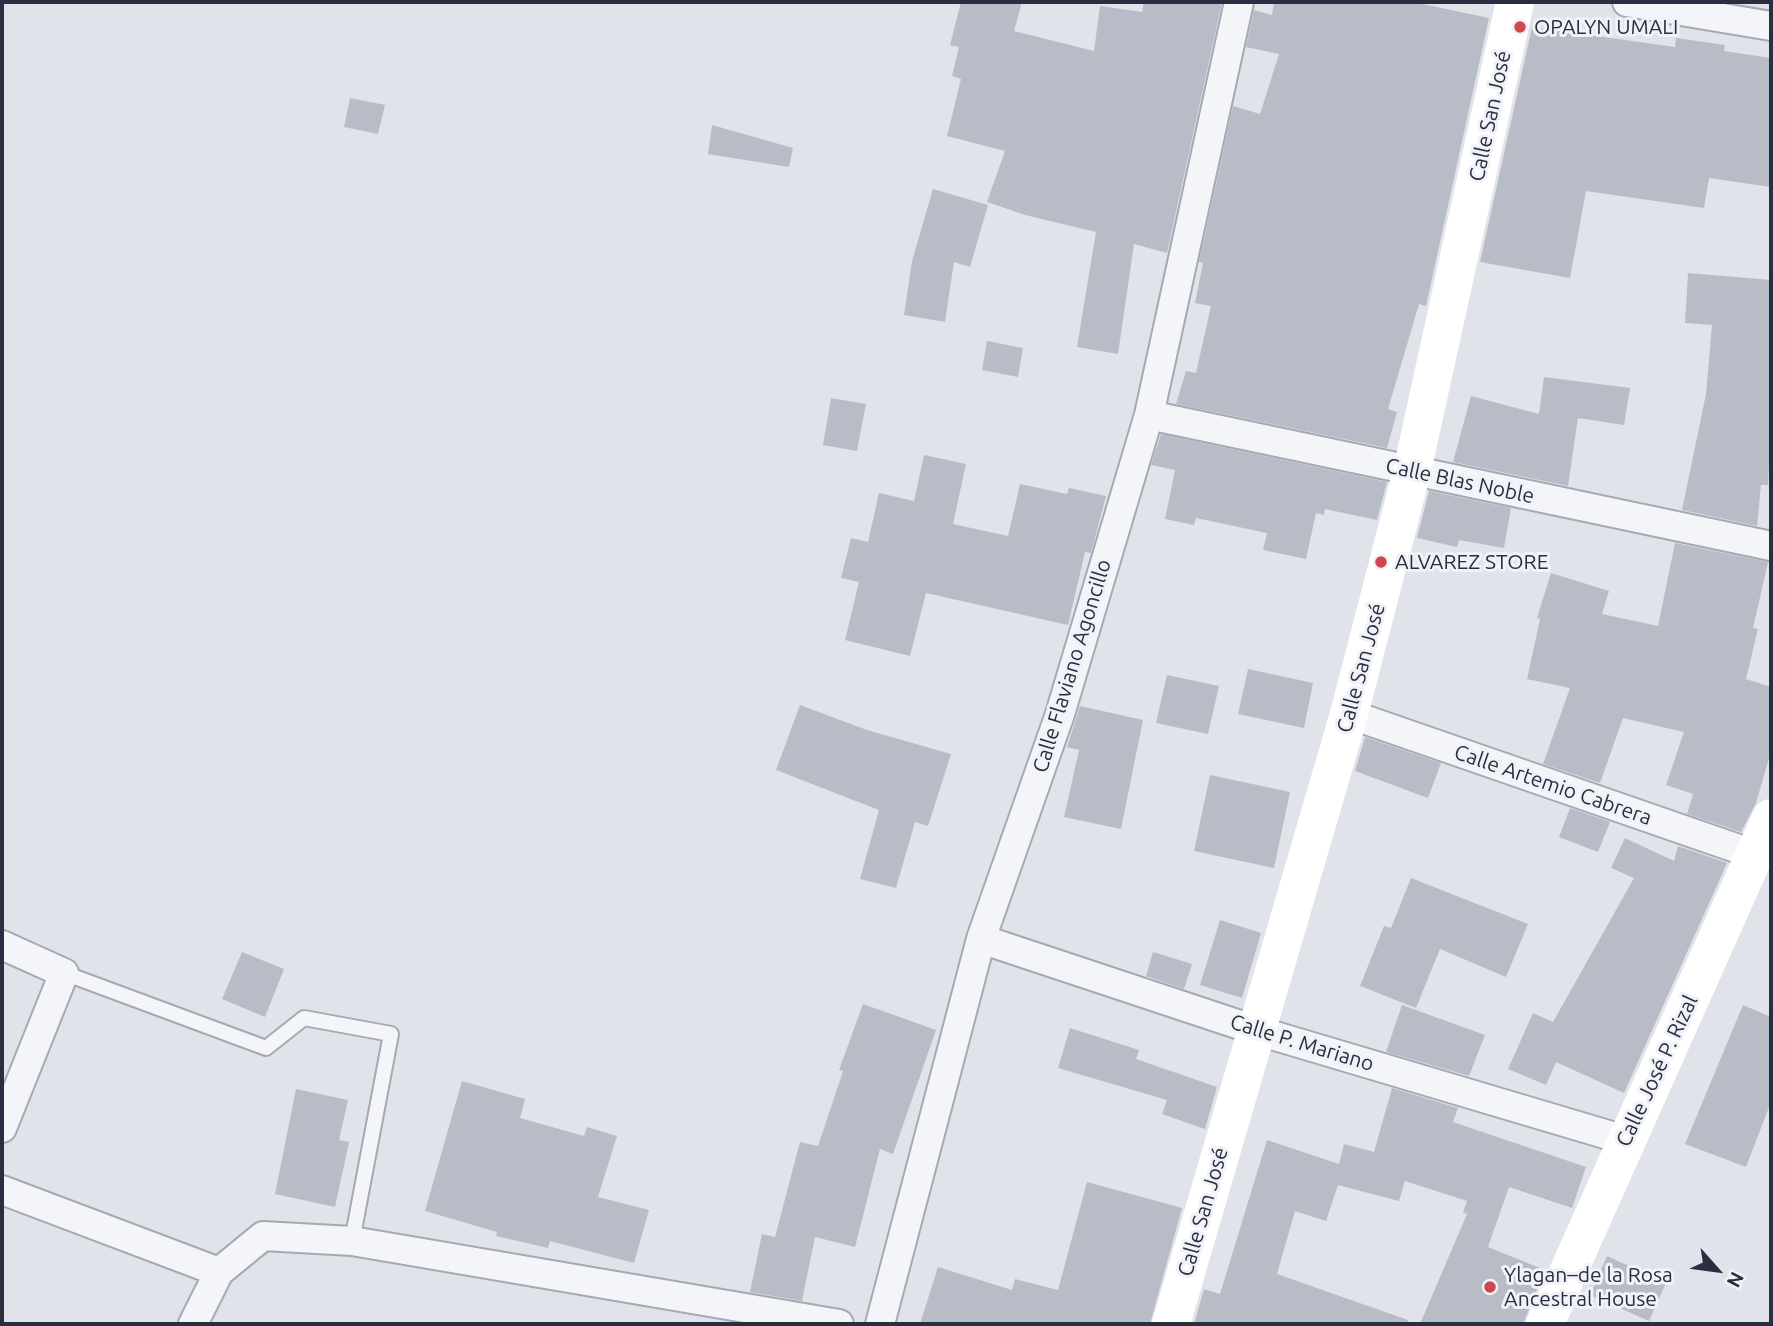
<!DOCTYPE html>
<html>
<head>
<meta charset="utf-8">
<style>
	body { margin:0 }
	#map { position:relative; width:1773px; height:1326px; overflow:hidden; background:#e1e3ea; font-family:Ubuntu,sans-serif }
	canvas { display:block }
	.frame { position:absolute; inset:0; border:4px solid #292f41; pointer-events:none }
	.north { position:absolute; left:1682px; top:1235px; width:70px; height:70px; -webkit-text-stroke:5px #f0f2f7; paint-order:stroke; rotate:118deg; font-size:19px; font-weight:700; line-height:28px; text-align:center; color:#292f41 }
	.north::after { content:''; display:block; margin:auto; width:24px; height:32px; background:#292f41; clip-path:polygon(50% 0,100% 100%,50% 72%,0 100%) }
</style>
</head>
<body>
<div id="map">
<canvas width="1773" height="1326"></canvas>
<div class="frame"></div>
<div class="north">N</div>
</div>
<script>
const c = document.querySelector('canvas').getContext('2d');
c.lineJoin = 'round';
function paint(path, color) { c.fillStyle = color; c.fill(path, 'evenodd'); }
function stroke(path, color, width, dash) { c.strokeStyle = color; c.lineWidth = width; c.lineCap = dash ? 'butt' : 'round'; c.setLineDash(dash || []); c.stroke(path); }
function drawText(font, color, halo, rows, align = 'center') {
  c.font = font + ' Ubuntu,sans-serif'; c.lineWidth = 6; c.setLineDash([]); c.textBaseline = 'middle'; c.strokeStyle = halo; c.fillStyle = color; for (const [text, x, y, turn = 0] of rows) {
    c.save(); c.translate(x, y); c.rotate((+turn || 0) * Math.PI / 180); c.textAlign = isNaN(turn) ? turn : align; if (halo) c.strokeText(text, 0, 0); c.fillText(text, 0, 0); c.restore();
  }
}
paint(new Path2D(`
	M961 2H1022L1014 31 1094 51 1100 6 1142 12 1144 2H1222L1167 253 1134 244 1118 354 1077 347 1096 232 1025 215 987 202 1005 151 947 136 961 79 952 76 959 47 950 45Z
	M1274 2H1413L1489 18 1426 306 1419 304 1388 409 1397 412 1387 448 1176 404 1186 371 1196 373 1211 306 1195 303 1203 263 1199 262 1233 106 1260 114 1279 54 1246 47 1254 10 1272 15Z
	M1532 27 1675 47 1676 38 1725 45 1724 51 1771 58V187L1709 178 1704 208 1586 191 1570 278 1480 262Z
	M350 98 385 105 378 134 344 127Z
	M712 125 793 148 789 167 708 154Z
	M933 189 988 205 970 267 954 262 945 322 904 315 912 261Z
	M1688 273 1771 280V430L1768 485H1761L1757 526 1682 510 1706 394 1712 325 1685 323Z
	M987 341 1023 348 1018 377 982 370Z
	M1544 377 1630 388 1624 425 1578 418 1568 486 1453 462 1471 396 1539 414Z
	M831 398 866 404 857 451 823 445Z
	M1161 434 1387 482 1377 520 1325 509 1324 515 1316 513 1306 559 1263 550 1267 533 1196 518 1194 525 1165 519 1175 470 1151 465Z
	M924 455 966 464 953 524 1008 536 1020 484 1067 494 1069 488 1106 496 1091 553 1085 552 1068 625 926 593 910 656 845 640 859 582 841 578 851 538 868 542 879 493 914 501Z
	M1429 491 1511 508 1504 548 1459 540 1457 547 1417 538Z
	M1675 543 1768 562 1753 628 1758 629 1746 679 1771 687V751L1756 803 1741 832 1687 814 1693 794 1666 785 1684 732 1623 718 1600 783 1543 764 1570 688 1527 679 1540 619 1537 618 1551 573 1609 591 1602 614 1658 626Z
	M1248 669 1313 683 1304 728 1238 714Z
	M1167 675 1219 686 1208 734 1156 723Z
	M800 705 867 730 951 754 928 826 915 822 896 888 860 879 879 810 776 770Z
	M1080 706 1143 720 1121 829 1064 817 1079 750 1067 747Z
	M1365 737 1441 763 1428 798 1355 771Z
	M1210 775 1290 792 1274 868 1194 851Z
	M1570 808 1610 822 1598 852 1559 837Z
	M1625 838 1674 861 1678 846 1727 863 1624 1093 1556 1062 1546 1085 1508 1069 1533 1013 1553 1022 1634 878 1611 868Z
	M1411 878 1528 924 1506 977 1440 949 1416 1008 1360 986 1384 926 1391 928Z
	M1220 920 1261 933 1242 998 1200 985Z
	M242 952 284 969 265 1017 222 999Z
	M1153 952 1192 964 1184 989 1146 976Z
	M863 1004 936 1030 893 1154 880 1149 855 1247 815 1237 802 1301 750 1292 762 1234 775 1237 800 1142 818 1146 843 1071 839 1070Z
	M1402 1005 1485 1035 1469 1076 1386 1052Z
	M1743 1005 1771 1017V1102L1746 1167 1685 1144Z
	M1070 1028 1139 1050 1136 1059 1217 1087 1205 1129 1162 1114 1167 1100 1058 1068Z
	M462 1081 525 1099 520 1118 584 1136 587 1127 617 1136 598 1197 649 1210 634 1263 550 1241 548 1248 496 1236 497 1232 425 1211Z
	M1392 1088 1458 1108 1453 1122 1586 1167 1572 1208 1509 1187 1488 1247 1545 1270 1523 1324H1420L1467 1214 1463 1212 1467 1201 1405 1181 1399 1201 1338 1185 1326 1221 1295 1211 1277 1274 1408 1320 1407 1324H1194L1204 1289 1220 1294 1267 1140 1339 1164 1344 1144 1374 1152Z
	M296 1089 348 1100 339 1140 349 1142 335 1207 275 1194Z
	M1087 1182 1182 1208 1150 1324H920L938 1267 1012 1290 1015 1279 1058 1290Z
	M1607 1256 1666 1283 1649 1321 1590 1295Z`), '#b8bcc6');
const lane = new Path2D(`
	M64 973 266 1048 304 1018 391 1034 352 1241`);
const street = new Path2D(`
	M1627 2 1771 26
	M1149 415 1771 546
	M1349 714 1756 855
	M981 939 1255 1030 1625 1140
	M2 945 64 973 2 1128
	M2 1190 219 1272
	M193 1324 219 1272 263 1236 352 1241 839 1324
	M880 1324 981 939 1060 714 1149 415 1239 2`);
stroke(lane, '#a6a9b4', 18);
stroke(street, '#a6a9b4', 32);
stroke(lane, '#f4f5f8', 14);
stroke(street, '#f4f5f8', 28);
stroke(new Path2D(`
	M1171 1324 1349 714 1412 471 1515 2
	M1545 1324 1771 818`), '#fff', 38);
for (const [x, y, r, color] of [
	[1520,27,7,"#cd474c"],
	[1381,562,7,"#cd474c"],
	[1490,1287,7,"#cd474c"]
]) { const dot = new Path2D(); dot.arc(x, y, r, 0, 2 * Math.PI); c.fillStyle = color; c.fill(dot); stroke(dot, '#f0f2f7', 2.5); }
drawText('21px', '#292f41', '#f0f2f7', [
	["OPALYN UMALI",1534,27],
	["ALVAREZ STORE",1395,562],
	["Ylagan–de la Rosa",1504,1275],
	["Ancestral House",1504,1299]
], 'left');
drawText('21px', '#292f41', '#f0f2f7', [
	["Calle San José",1490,116,-78],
	["Calle Blas Noble",1460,481,12],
	["Calle Flaviano Agoncillo",1072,666,-73],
	["Calle San José",1361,668,-75],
	["Calle Artemio Cabrera",1553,785,19],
	["Calle P. Mariano",1302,1043,17],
	["Calle José P. Rizal",1657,1071,-65],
	["Calle San José",1203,1212,-74]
]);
</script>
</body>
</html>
